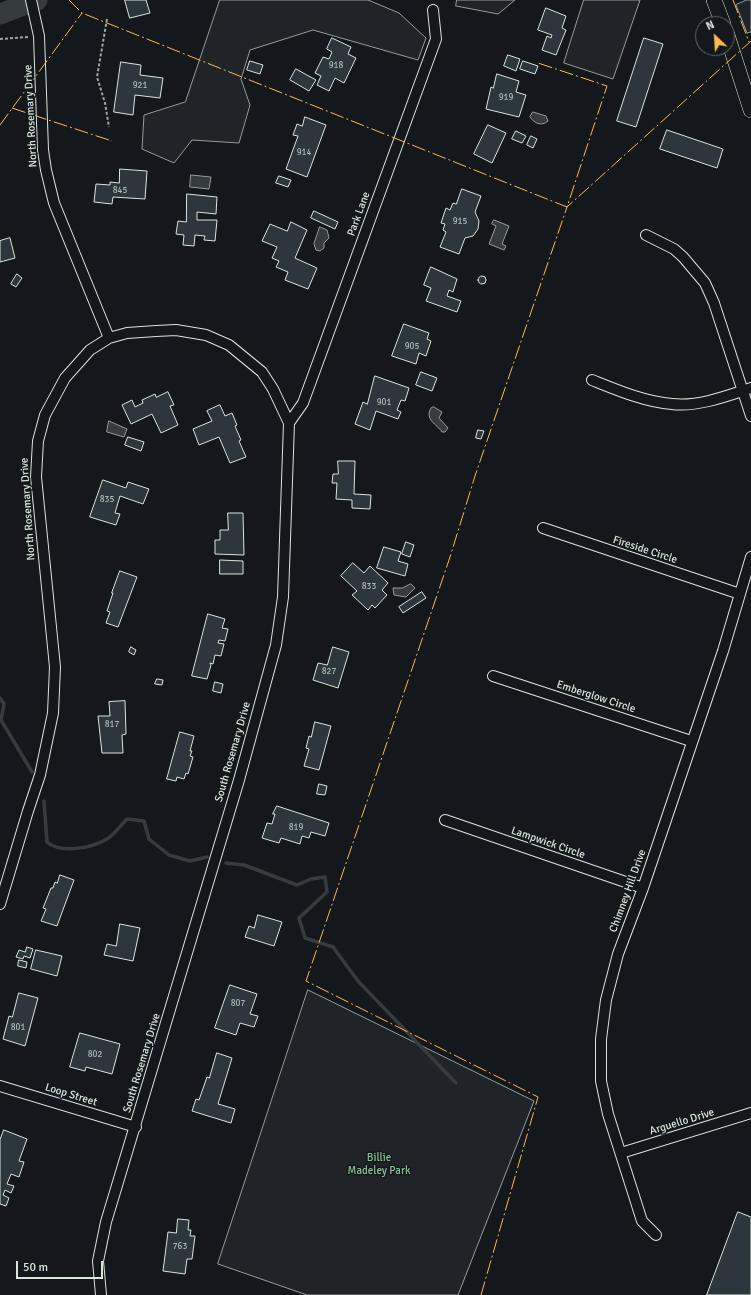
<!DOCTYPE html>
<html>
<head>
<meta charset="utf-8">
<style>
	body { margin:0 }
	#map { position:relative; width:751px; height:1295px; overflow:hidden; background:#14181c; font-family:Signika,sans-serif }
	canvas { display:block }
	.north { position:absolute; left:695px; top:16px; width:40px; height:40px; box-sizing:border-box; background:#14181c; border:1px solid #626a69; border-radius:50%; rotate:335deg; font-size:11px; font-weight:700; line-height:16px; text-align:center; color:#d8e6dc }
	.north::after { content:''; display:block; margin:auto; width:14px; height:18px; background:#ffb74d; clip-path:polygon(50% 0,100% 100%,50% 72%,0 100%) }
	.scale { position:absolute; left:16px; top:1261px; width:87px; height:18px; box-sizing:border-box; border:2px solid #d8e6dc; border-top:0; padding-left:5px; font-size:12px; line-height:14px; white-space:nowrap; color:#d8e6dc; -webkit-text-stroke:3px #14181c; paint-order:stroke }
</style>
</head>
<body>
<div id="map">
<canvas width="751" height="1295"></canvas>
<div class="north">N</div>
<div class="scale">50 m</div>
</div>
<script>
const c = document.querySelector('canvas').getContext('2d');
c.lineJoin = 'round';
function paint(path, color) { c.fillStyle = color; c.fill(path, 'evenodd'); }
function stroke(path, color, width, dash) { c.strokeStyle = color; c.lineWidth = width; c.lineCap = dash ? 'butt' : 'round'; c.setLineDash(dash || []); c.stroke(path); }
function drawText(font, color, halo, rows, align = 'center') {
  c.font = font + ' Signika,sans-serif'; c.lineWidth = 3; c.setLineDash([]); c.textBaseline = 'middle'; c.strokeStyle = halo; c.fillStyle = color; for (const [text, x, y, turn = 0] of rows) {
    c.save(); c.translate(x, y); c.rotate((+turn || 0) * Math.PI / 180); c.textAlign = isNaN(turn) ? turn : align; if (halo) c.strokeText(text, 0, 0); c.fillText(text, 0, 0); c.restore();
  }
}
const green = new Path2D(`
	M220 0H368L399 13 426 38 418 60 313 30 250 50 241 79 250 105 239 143 192 140 174 163 142 149 144 115 185 102Z
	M457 0H515L498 14 456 6Z
	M584 0H640L613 79 564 63Z
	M747 0H751V32L747 33 736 5Z
	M308 990 534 1101 458 1295H307L218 1264Z`);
paint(green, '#202428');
stroke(green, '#939e99', 1);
const water = new Path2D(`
	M533 112 546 116 548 121C541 127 534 123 530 117Z
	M191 175 211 177 209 189 190 187Z
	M494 220 509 226 502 244 506 246 504 250 489 244 496 226 492 224Z
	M320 227 327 230 329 238 324 243V248L320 251 316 250 314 244Z
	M434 407 442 412 439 418 448 428 445 432H442C437 424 424 420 431 408Z
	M109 421 127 429 124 437 107 432Z
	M411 584 415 588 406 597 394 595 393 588H402Z`);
paint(water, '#363b3e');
stroke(water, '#939e99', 1);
stroke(new Path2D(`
	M0 698 4 704 1 720 32 772
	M44 801 47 842C61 854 92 848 107 839 114 835 121 825 127 819L144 821 149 839 169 855 190 861 207 857
	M226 863 244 865 297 885 311 879 325 877 327 892 299 918 305 938 333 947 358 981 456 1083`), '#363b3e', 3.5);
stroke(new Path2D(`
	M0 14 37 0`), '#363b3e', 21);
const building = new Path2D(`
	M125 0H146L150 13 130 18Z
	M546 8 566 16 562 28 566 30 556 55 542 50 547 36 551 38 552 35 538 30Z
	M332 38 351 47 348 54 356 58 344 83 335 78 329 91 317 85 321 76 315 73 323 57 329 59 332 52 327 49Z
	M644 38 663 44 636 127 617 121Z
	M508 55 520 59 516 71 504 66Z
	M250 61 263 65 260 74 247 70Z
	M523 61 538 66 535 74 520 69Z
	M121 62 141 65 140 75 163 78 160 98 135 95 133 115 114 112Z
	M296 69 316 80 309 91 290 80Z
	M497 74 519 81 516 92 526 95 519 117 486 109 491 87 493 88Z
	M305 117 326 125 307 177 286 169 298 136 293 135 297 124 302 126Z
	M488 125 506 133 492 163 474 154Z
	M667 130 723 149 717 168 660 149Z
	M516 131 526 136 522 143 512 139Z
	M531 136 537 139 533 148 527 145Z
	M120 169 147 171 145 199 113 197 112 204 94 202 96 184 110 185V182L119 183Z
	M279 176 291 180 288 187 276 183Z
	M462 189 481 196 475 212 479 221 478 229 473 236 465 238 459 254 440 247 446 232 443 230 445 224 441 223 446 208 450 210 453 203 456 204Z
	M187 194 217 197 216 214 197 212V220H217L215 241 204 240 205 236 195 235 194 246 183 245 184 235 176 234 178 221 186 222Z
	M314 211 338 222 335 229 311 218Z
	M291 222 307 230 295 258 317 268 308 289 285 280 288 272 276 267 279 261 272 258 277 247 262 241 270 224 287 231Z
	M10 238 15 258 0 262V241Z
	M431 267 457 279 453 292 449 290 447 296 461 301 457 312 426 301 431 288 424 285Z
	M17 274 22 278 16 287 11 284Z
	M478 280a4 4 0 1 1 8 0a4 4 0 1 1-8 0Z
	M404 324 429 333 427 339 431 341 426 356 419 353 416 364 392 356Z
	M421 372 437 378 432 391 416 385Z
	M375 376 409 388 405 401 401 400 397 410 401 412 398 419 376 411 370 430 355 424 363 402 367 404Z
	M168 392 174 405 170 406 178 425 161 433 152 414 131 424 122 405 132 400 135 407 143 403 142 400 155 394 156 397Z
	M220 405 225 416 232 413 237 425 235 426 241 440 239 441 246 457 230 463 219 437 199 445 193 429 212 421 207 411Z
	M478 430 484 431 481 439 476 438Z
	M128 437 144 442 141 451 125 445Z
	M338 461H355L354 494 371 495 370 509 352 508V500L336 499 337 483H332L333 474H338Z
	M103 480 126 488 128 482 149 489 143 504 120 496 115 513 120 514 116 525 90 517Z
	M228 513H243L244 555 215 554V540H220V530H228Z
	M406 542 414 545 410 557 402 554Z
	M384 547 401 552 398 561 408 564 405 576 377 568Z
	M220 560 243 561V574H220Z
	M353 563 364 573 370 566 388 583 382 590 387 595 375 608 372 605 368 610 352 595 357 591 341 576Z
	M120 571 137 577 118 627 106 623 110 612 107 611 113 593H112Z
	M422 592 426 598 403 613 399 607Z
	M208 614 225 619 222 628 228 629 225 641 219 640 218 643 224 644 221 656 215 655 213 664 210 663 211 665 207 679 192 676Z
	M131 647 136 650 134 655 129 652Z
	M333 647 349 652 338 688 313 680 318 663 327 665Z
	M157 679 163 680 162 685 155 684Z
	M215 682 223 684 221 693 213 691Z
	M125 701 126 734 122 735 123 753H102L98 716H110L109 702Z
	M315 722 331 726 319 770 304 766 309 749 306 748 309 736 311 737Z
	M180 732 194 736 190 751H192L190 756 193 757 188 774 186 773 184 779 177 777 176 781 167 779Z
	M319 784 327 786 325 795 317 794Z
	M277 806 329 823 325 836 311 832 309 838 302 836 300 844 281 838 279 843 262 838 267 823 272 824 275 814H273Z
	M60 875 74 880 57 926 41 921 46 909 43 908 51 888H53L55 882 57 883Z
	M258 915 282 922 274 946 245 937 249 926 254 928Z
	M120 924 140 928 133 961 104 955 107 944 116 946Z
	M27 947 33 949 30 958 24 956 23 959 16 957 19 950 25 952Z
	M36 950 62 956 57 976 31 969Z
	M19 960 27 962 26 968 18 966Z
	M230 985 257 994 250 1014 258 1016 254 1027 240 1023 236 1035 215 1028Z
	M19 993 38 998 25 1046 3 1039 9 1016 12 1017Z
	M80 1033 120 1044 112 1074 86 1067 85 1071 70 1067Z
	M217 1053 232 1058 218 1104 235 1109 231 1123 192 1111 196 1099 199 1100 207 1077 209 1078Z
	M4 1130 27 1139 19 1161 24 1162 19 1177 11 1174 7 1184 14 1186 11 1193 5 1190 3 1195 9 1198 6 1206 0 1204V1140Z
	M738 1212 751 1217V1295H707Z
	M178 1219 189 1220 188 1230H191L190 1236H195L192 1259H187L185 1274 163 1271 168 1232 176 1233Z`);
paint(building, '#2c363c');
stroke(building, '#d8e6dc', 1);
const street = new Path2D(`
	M31 0 39 36 43 150 46 170 54 203 109 338
	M646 235 674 249 683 257 705 283 714 303 751 416
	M592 380C617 390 645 402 672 404 698 407 727 396 751 388
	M289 423 303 403 436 39 433 10
	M543 528 740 594
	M493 676 691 741
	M445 820 643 888
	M0 904 28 811 40 775 53 713 55 667 36 477 38 441 45 415 65 378 90 350 109 338 127 333 156 331 176 330 206 335 229 345 262 372 273 389 289 423 283 597 276 645 239 780 106 1222 98 1261 101 1295
	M0 1086 136 1127
	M621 1153 751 1113
	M656 1235 642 1221 608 1114 601 1081V1039L606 1000 618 954 643 888 723 651 751 557`);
const secondary = new Path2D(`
	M714 0 723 24
	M727 35 751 110`);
stroke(street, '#d8e6dc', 12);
stroke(secondary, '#d8e6dc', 16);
stroke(new Path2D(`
	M107 19 97 77 105 103 109 127
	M0 39 28 37`), '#9da8a2', 2, [3, 2]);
stroke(street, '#14181c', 10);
stroke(secondary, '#14181c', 15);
stroke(new Path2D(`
	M69 0 82 13 567 207 607 86 538 63
	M733 0 749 42
	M12 108 112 141
	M0 125 82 13
	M481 1295 538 1097 306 981 450 557 475 476 567 207 751 41`), '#ffb74d', 1, [14, 3, 2, 3]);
drawText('9px', '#adbab4', null, [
	["918",336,66],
	["921",140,86],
	["919",506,98],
	["914",304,153],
	["845",120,191],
	["915",460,222],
	["905",412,347],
	["901",384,403],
	["835",107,500],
	["833",369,587],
	["827",329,672],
	["817",112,725],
	["819",296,828],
	["807",238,1004],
	["801",18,1028],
	["802",95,1055],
	["763",180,1247]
]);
drawText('11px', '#d8e6dc', '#14181c', [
	["North Rosemary Drive",31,116,-93],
	["Park Lane",359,214,-70],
	["North Rosemary Drive",28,509,-94],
	["Fireside Circle",645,550,18],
	["Emberglow Circle",596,697,18],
	["South Rosemary Drive",233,752,-74],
	["Lampwick Circle",548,843,19],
	["Chimney Hill Drive",628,891,-70],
	["South Rosemary Drive",142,1063,-73],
	["Loop Street",71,1095,17],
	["Arguello Drive",682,1122,-17]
]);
drawText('11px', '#8ac095', '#14181c', [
	["Billie",379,1158],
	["Madeley Park",379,1171]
]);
</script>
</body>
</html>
